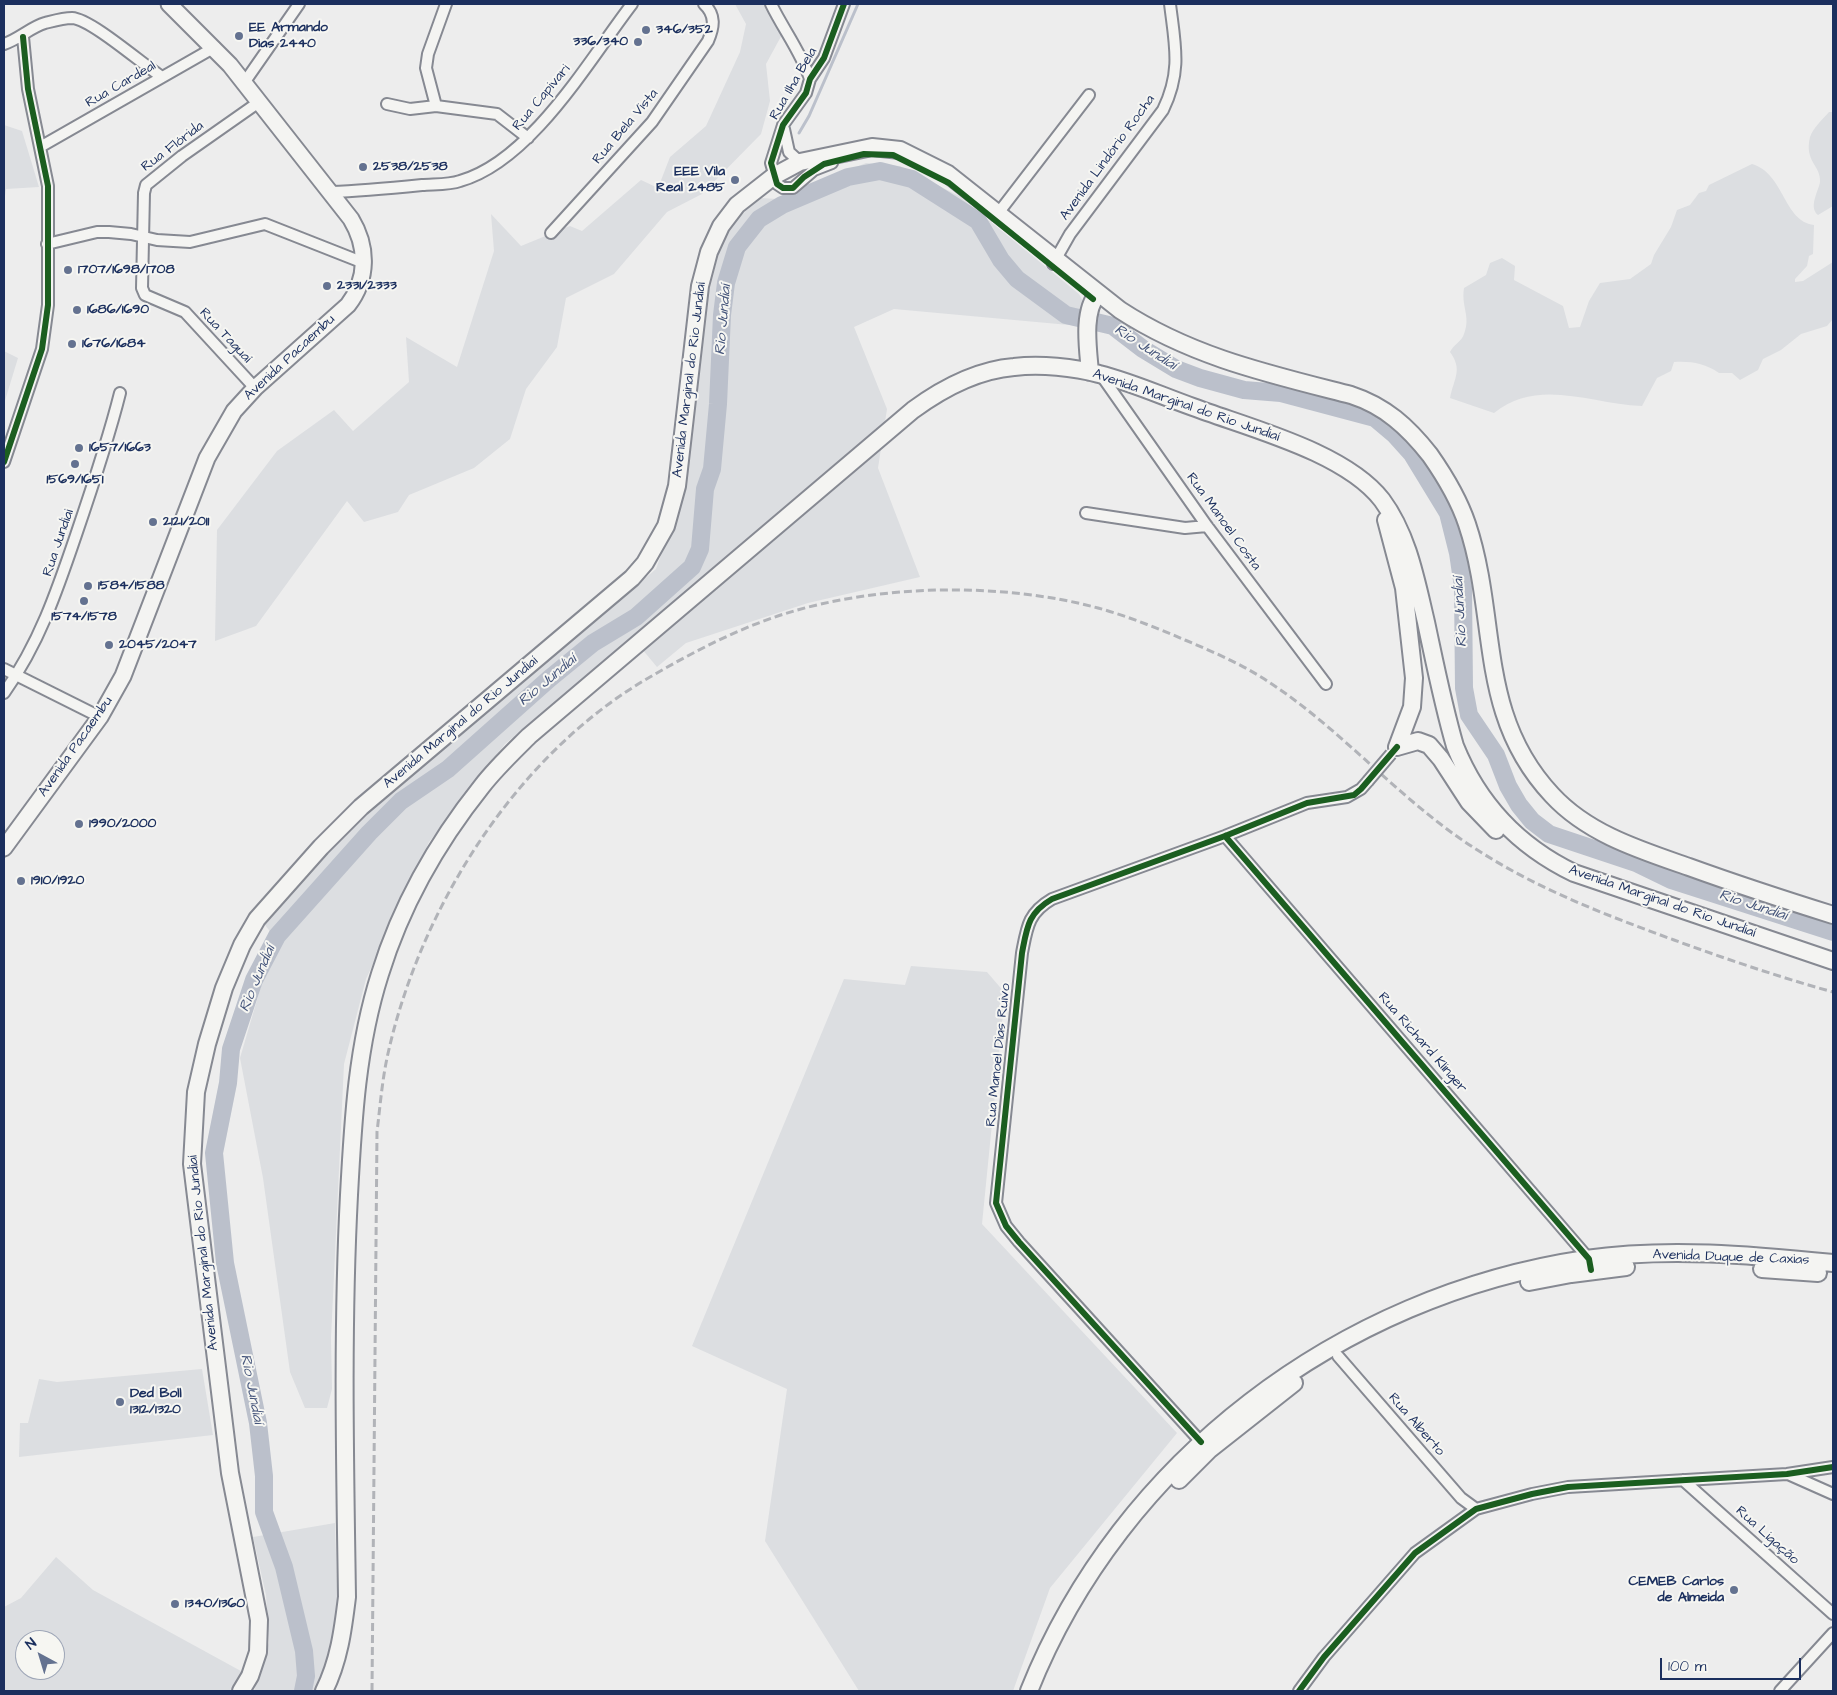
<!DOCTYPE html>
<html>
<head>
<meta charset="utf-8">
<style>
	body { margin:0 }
	#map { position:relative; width:1837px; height:1695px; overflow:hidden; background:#ededed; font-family:"Architects Daughter",sans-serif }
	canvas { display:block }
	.frame { position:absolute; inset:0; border:5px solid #1b2f5e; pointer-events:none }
	.north { position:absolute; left:15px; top:1630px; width:50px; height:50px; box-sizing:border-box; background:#f6f6f2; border:1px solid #9ea6b7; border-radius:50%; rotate:321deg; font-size:14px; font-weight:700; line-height:20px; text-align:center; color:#1b2f5e }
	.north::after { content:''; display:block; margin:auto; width:18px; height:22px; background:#647290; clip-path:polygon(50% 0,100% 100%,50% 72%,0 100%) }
	.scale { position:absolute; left:1660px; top:1658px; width:141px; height:22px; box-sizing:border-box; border:2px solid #1b2f5e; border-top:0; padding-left:6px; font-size:15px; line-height:18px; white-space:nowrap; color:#1b2f5e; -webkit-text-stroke:4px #f6f6f2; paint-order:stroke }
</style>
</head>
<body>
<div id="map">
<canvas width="1837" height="1695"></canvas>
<div class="frame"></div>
<div class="north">N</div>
<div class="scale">100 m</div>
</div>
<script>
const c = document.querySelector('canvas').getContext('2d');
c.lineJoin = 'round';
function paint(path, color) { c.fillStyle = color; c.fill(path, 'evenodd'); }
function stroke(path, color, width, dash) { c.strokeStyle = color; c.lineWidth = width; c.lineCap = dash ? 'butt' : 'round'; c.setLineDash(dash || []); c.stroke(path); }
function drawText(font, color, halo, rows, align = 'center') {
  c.font = font + ' "Architects Daughter",sans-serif'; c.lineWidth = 4; c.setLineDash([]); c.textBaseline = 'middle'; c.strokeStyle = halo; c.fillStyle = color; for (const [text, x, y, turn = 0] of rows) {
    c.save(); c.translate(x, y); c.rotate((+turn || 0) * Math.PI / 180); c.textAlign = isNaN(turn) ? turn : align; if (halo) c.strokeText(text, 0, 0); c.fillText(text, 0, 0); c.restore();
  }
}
paint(new Path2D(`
	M735 4H763L784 31 766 64 770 101 761 134 702 194 667 212 614 274 566 298 557 347 526 389 510 439 474 468 409 495 398 512 364 522 347 501 256 626 215 641 217 530 277 451 334 410 353 431 409 382 406 337 457 367 494 251 491 214 521 246 570 226 582 231 641 180 658 188 670 157 706 126 740 52 746 24Z
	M1829 112H1833V206L1818 215C1808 207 1819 190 1820 182 1821 165 1804 162 1810 137 1813 128 1823 119 1829 112Z
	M4 125 22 131 39 187 6 189 4 203Z
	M866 163 900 166 959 196 1079 294 1084 303 1080 326 894 309 854 327 887 409 878 468 920 577 808 603 686 643 657 667 632 637 505 744 429 842 366 979 344 1064 331 1338 332 1389 327 1408H305L290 1372 263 1178 240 1058 262 983 280 944 265 925 312 869 405 778 496 705 656 569 685 488 708 295 724 232 759 198 779 199Z
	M1752 164C1785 174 1783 221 1814 225L1813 254 1809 256 1807 266 1795 279V282L1803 281 1833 262V319L1827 326 1801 334 1781 350 1763 359 1758 370 1740 380 1732 373H1719C1705 363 1690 361 1674 362L1671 371 1657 378 1642 406C1591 404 1538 377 1494 413L1450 398C1454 378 1463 370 1450 352 1454 344 1462 341 1464 334 1471 316 1461 307 1464 288L1486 275 1490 263 1502 258 1515 266 1514 280 1563 306 1569 328 1580 327 1589 301 1600 283 1630 279 1651 264 1654 255 1671 227 1677 210 1690 205 1699 193 1706 191 1709 185Z
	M4 351 18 358 4 404Z
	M911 966 987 972 1005 993 982 1224 1177 1433 1050 1588 1013 1691H859L765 1541 787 1389 692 1346 844 979 905 985Z
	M202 1369 213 1435 19 1457 20 1423H28L39 1379 57 1382Z
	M335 1523 338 1618 328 1665 315 1691H254L269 1642 266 1595 253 1537Z
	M56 1557 93 1590 250 1676 239 1691H4V1607L21 1598ZM25 1640H55V1670H25Z`), '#dcdee1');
stroke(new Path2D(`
	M799 133 809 116 858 4
	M759 219 764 208`), '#bbc0cb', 3);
stroke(new Path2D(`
	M303 1691 306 1676 304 1651 284 1567 264 1512V1476L258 1423 225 1263 214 1153 228 1083 231 1049 254 980 277 936 369 833 401 801 448 769 549 679 593 643 636 617 692 567 700 549 705 489 712 469 718 404 722 315 726 283 737 247 759 219 782 205 848 177 880 171 912 179 978 221 1001 260 1017 279 1066 315 1113 326 1143 349 1176 369 1200 378 1244 390 1281 393 1375 418 1394 434 1412 454 1448 513 1458 553 1463 587 1464 688 1469 715 1496 755 1508 786 1519 805 1532 821 1549 834 1636 863 1671 880 1833 932`), '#bbc0cb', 18);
const street = new Path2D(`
	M446 4 428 54 426 68 436 106 497 114 528 138
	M771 4C783 29 801 52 810 79
	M4 44C19 39 31 27 45 23 53 21 63 18 72 18 91 19 142 64 162 77
	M244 83 299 4
	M387 104 410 109 436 106
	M784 129 789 152 800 162
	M40 147 215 47
	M832 163 814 170 793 188H783L777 184 771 163 783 125 806 93 810 79 824 58 844 4
	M331 192C362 191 392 188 422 185 434 184 449 185 460 181 531 161 589 60 632 4
	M996 216 1089 95
	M551 233 652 122 708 41C714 27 716 15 704 4
	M47 244 97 232H109L131 234 157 240 190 242 265 224 364 263
	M1053 264 1070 234 1163 110C1182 71 1175 45 1170 4
	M1101 375 1207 526 1326 684
	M255 388 185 312 145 295 142 288 144 193 146 185 182 156 259 102
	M4 462 42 349 48 305V186L28 89 23 37
	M1086 513 1185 528 1207 526
	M4 669 100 717
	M4 693C39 644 57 591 76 535 92 488 108 441 120 393
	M1225 836 1589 1259 1590 1262
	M1338 1356 1461 1498 1476 1509
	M1201 1442 1019 1242 1006 1226 996 1203 1022 953C1027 927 1028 913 1052 899L1225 836 1307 803 1347 797 1361 789 1368 781
	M1788 1474 1833 1494
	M1683 1480 1833 1614
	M1299 1691 1324 1657 1415 1553 1476 1509 1532 1494 1568 1487 1787 1474 1833 1467
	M1780 1691 1833 1633`);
const secondary = new Path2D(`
	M4 848 100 717 123 676 207 458 234 411 255 388 348 305C368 279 368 247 351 219L230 65 169 4`);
const primary = new Path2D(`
	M1090 372C1088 348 1082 312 1098 293
	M1386 520 1404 588 1414 678 1412 707 1397 747
	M1397 747 1418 741 1429 745 1441 759 1469 802 1496 830
	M1762 1269 1818 1273
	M1529 1282 1571 1274 1626 1267
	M1179 1480 1209 1450 1294 1383
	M241 1691 250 1676 258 1652 259 1620 230 1473 192 1164 196 1092 207 1044 224 988 242 945 257 919 321 847 361 807 632 578 645 563 666 526 677 486 700 286 709 252 721 226 737 205 774 176 800 162 872 147 900 150 948 174 1120 310C1192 357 1269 374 1351 395 1385 406 1408 427 1430 455 1444 475 1459 500 1467 524 1499 619 1476 714 1552 795 1588 834 1640 850 1689 867 1736 884 1785 900 1833 915
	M324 1691C339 1661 343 1630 347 1597 345 1463 342 1329 349 1195 353 1120 357 1046 380 974 401 906 438 841 482 786 496 768 513 752 529 736L913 410C943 388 977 370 1014 367 1040 364 1074 367 1099 374 1131 382 1162 396 1193 407 1249 428 1345 452 1382 500 1408 535 1416 580 1426 622 1435 664 1443 705 1455 746 1478 803 1518 846 1574 873L1833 961
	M1029 1691C1121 1460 1341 1295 1586 1259 1667 1247 1752 1255 1833 1263`);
stroke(street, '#868992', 14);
stroke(secondary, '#868992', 19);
stroke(primary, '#868992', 20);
stroke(street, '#f4f4f2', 10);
stroke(secondary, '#f4f4f2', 15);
stroke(primary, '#f4f4f2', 16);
stroke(new Path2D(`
	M372 1691 377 1132C380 1107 382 1082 387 1058 419 909 516 754 650 677 693 652 737 629 784 614 879 584 1002 582 1098 608 1127 616 1157 628 1185 640 1211 651 1237 662 1261 677 1340 726 1400 802 1479 851 1540 890 1606 915 1674 940 1726 959 1779 977 1833 992`), '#b1b3b8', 3, [8, 4]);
const streetBridge = new Path2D(`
	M1368 781 1391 754`);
stroke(streetBridge, '#868992', 14, []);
stroke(streetBridge, '#f4f4f2', 10);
stroke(new Path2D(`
	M844 4 824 58 810 79 806 93 783 125 771 163 777 184 783 188H793L804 177 824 164 864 154 893 155 949 183 1093 299
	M4 462 42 349 48 305V186L28 89 23 37
	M1225 836 1589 1259 1591 1270
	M1201 1442 1019 1242 1006 1226 996 1203 1022 953C1027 927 1028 913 1052 899L1225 836 1307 803 1354 795 1361 789 1397 747
	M1299 1691 1324 1657 1415 1553 1476 1509 1532 1494 1568 1487 1787 1474 1833 1467`), '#1b5e20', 6);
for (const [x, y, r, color] of [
	[646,30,5,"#647290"],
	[239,36,5,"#647290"],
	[638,42,5,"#647290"],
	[363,167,5,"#647290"],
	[735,180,5,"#647290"],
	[68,270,5,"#647290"],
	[327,286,5,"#647290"],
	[77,310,5,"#647290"],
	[72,344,5,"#647290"],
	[79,448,5,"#647290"],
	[75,464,5,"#647290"],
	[153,522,5,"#647290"],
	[88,586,5,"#647290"],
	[84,601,5,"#647290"],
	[109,645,5,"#647290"],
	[79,824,5,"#647290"],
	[21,881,5,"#647290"],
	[120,1402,5,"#647290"],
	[1734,1590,5,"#647290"],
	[175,1604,5,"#647290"]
]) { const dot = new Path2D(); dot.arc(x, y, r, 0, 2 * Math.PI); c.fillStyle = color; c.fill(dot); stroke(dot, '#f6f6f2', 2); }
drawText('bold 14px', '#1b2f5e', '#f6f6f2', [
	["EE Armando",249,28],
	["Dias 2440",249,44],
	["346/352",656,30],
	["336/340",628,42,"right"],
	["2538/2538",373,167],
	["EEE Vila",725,172,"right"],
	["Real 2485",725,188,"right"],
	["1707/1698/1708",78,270],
	["2331/2333",337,286],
	["1686/1690",87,310],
	["1676/1684",82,344],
	["1657/1663",89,448],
	["1569/1651",75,480,"center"],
	["2121/2011",163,522],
	["1584/1588",98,586],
	["1574/1578",84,617,"center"],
	["2045/2047",119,645],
	["1990/2000",89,824],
	["1910/1920",31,881],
	["Ded Boll",130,1394],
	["1312/1320",130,1410],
	["CEMEB Carlos",1724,1582,"right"],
	["de Almeida",1724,1598,"right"],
	["1340/1360",185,1604]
], 'left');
drawText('14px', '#1b2f5e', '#f6f6f2', [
	["Rua Ilha Bela",794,84,-60],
	["Rua Cardeal",121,85,-30],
	["Rua Capivari",542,98,-50],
	["Rua Bela Vista",626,127,-50],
	["Rua Flórida",173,147,-37],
	["Avenida Lindório Rocha",1108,158,-54],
	["Rua Taguaí",225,336,47],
	["Avenida Pacaembu",290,358,-43],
	["Avenida Marginal do Rio Jundiaí",690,380,-83],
	["Avenida Marginal do Rio Jundiaí",1186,406,19],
	["Rua Manoel Costa",1223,522,54],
	["Rua Jundiai",59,543,-71],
	["Avenida Marginal do Rio Jundiaí",461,723,-40],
	["Avenida Pacaembu",76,747,-55],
	["Avenida Marginal do Rio Jundiaí",1662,902,19],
	["Rua Richard Klinger",1422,1043,49],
	["Rua Manoel Dias Ruivo",999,1055,-84],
	["Avenida Marginal do Rio Jundiaí",204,1253,-96],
	["Avenida Duque de Caxias",1731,1258,2],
	["Rua Alberto",1416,1425,49],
	["Rua Ligação",1767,1536,42]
]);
drawText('italic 15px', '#44547a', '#f6f6f2', [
	["Rio Jundiaí",724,320,-85],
	["Rio Jundiaí",1145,348,33],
	["Rio Jundiaí",1461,612,-93],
	["Rio Jundiaí",548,681,-40],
	["Rio Jundiaí",1753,906,18],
	["Rio Jundiaí",258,979,-67],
	["Rio Jundiaí",251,1389,79]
]);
</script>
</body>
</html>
